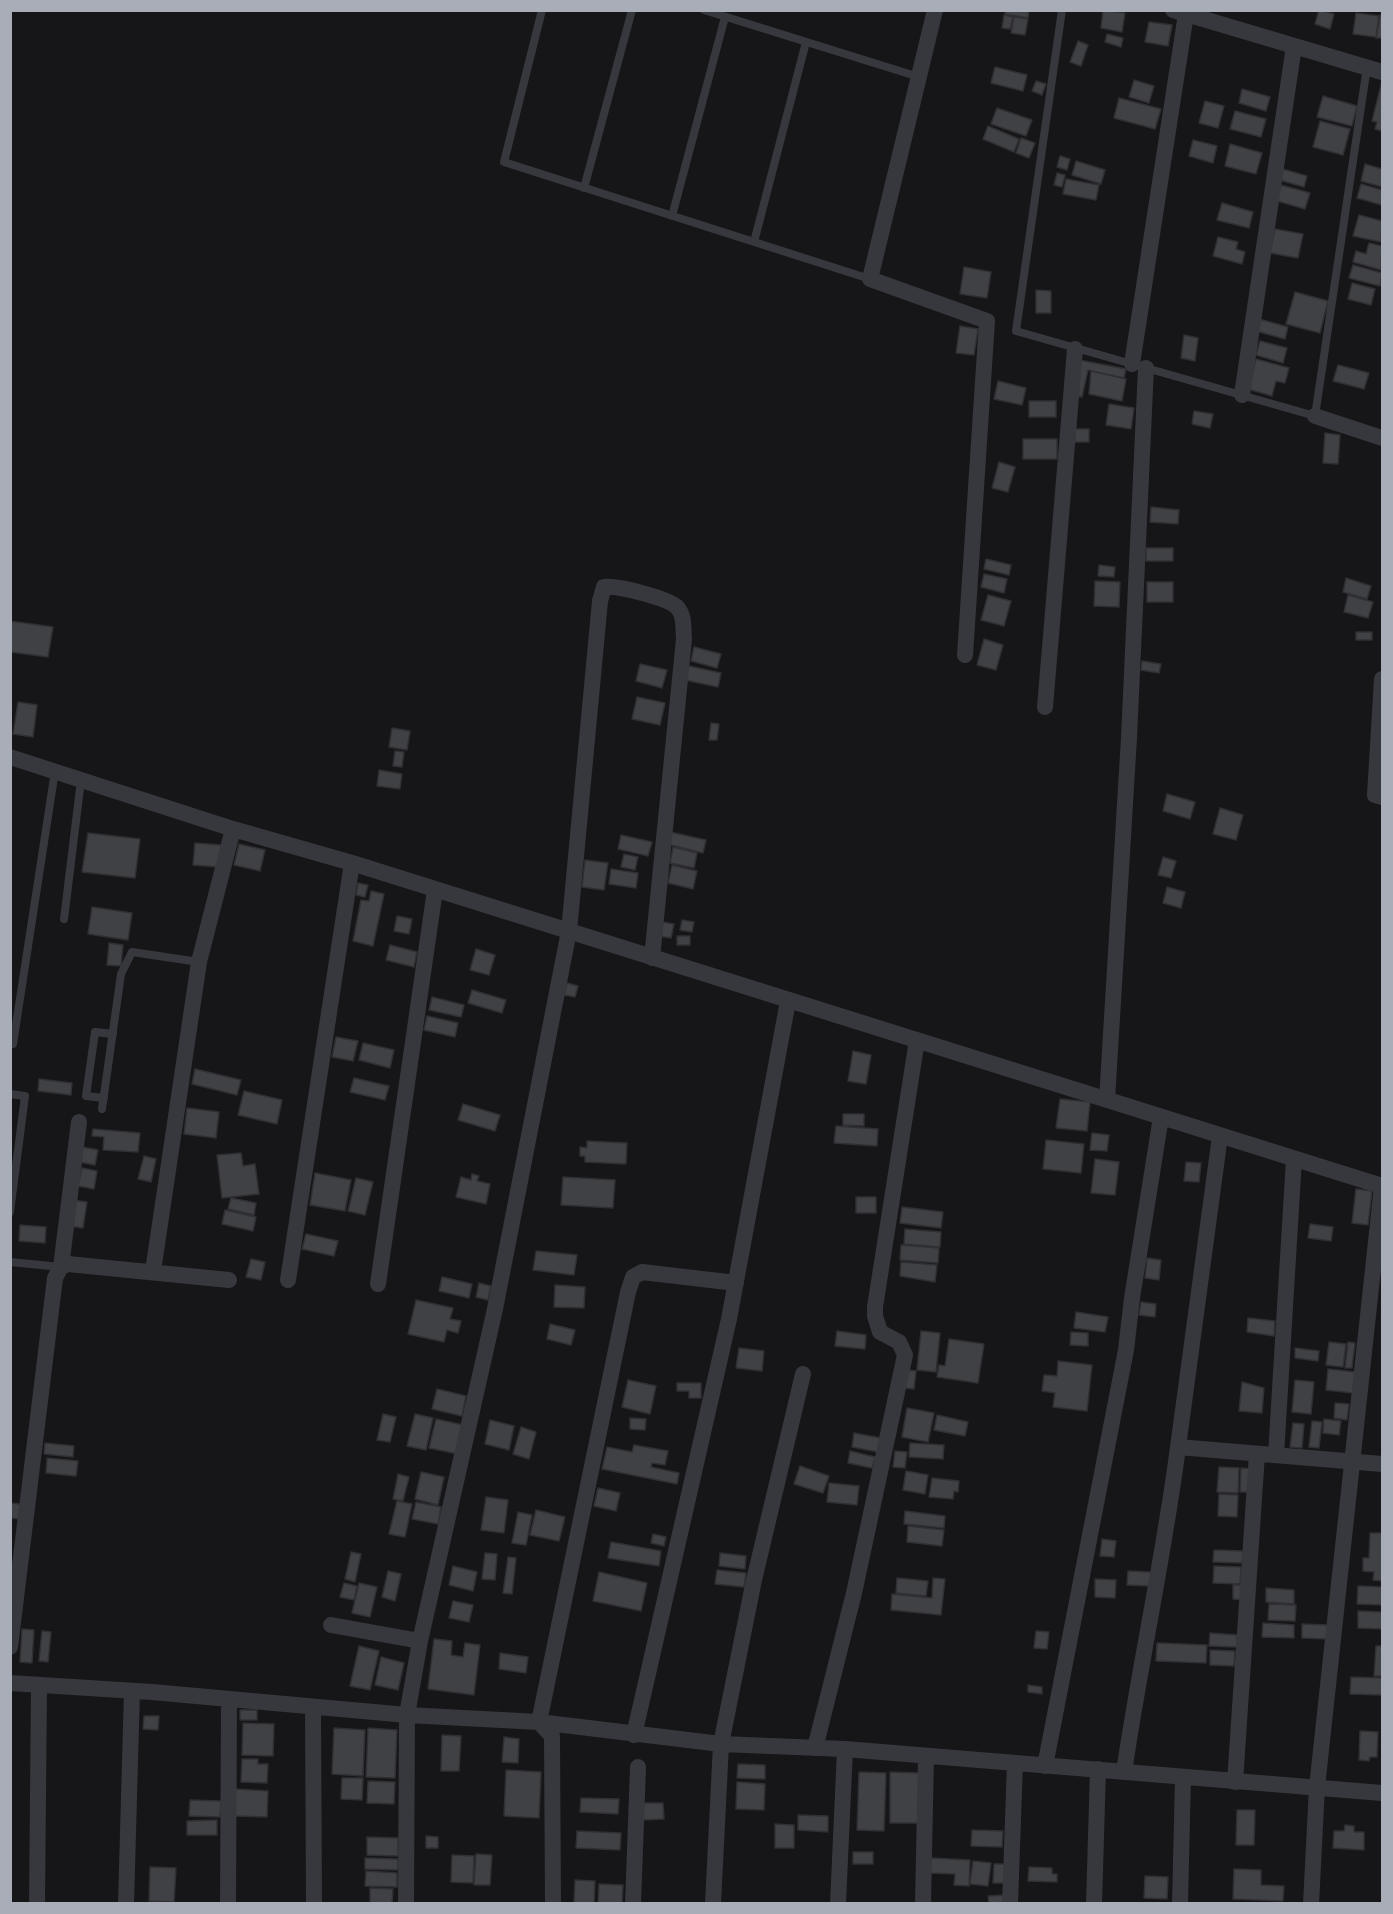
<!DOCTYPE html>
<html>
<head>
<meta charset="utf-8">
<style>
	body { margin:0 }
	#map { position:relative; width:1393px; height:1914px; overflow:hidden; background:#161618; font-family:"Varela Round",sans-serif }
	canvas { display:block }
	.frame { position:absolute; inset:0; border:12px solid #a8adb8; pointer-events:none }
</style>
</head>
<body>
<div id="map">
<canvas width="1393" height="1914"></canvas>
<div class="frame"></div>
</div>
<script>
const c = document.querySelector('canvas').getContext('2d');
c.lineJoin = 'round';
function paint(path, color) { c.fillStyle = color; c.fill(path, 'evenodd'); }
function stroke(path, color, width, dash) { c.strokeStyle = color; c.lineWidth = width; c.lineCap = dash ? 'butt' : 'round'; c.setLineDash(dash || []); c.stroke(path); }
const building = new Path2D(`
	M1005 10H1029L1028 18 1005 14Z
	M1103 10 1125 13 1122 32 1101 28Z
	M1319 10 1334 14 1330 29 1315 24Z
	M1356 13 1379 16 1376 37 1353 34Z
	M1004 15 1013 17 1010 29 1002 28Z
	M1380 15H1382V38H1376Z
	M1014 17 1028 19 1025 35 1011 33Z
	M1149 22 1172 25 1168 46 1145 42Z
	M1107 34 1123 38 1121 47 1105 42Z
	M1078 41 1088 45 1081 66 1070 62Z
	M995 67 1027 75 1023 91 991 83Z
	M1134 80 1154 86 1149 103 1129 97Z
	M1036 81 1046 84 1042 95 1032 91Z
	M1382 81V131L1375 129 1377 122 1372 121Z
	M1242 89 1270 97 1266 111 1239 103Z
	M1323 96 1357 106 1352 126 1317 117Z
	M1119 98 1161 109 1155 129 1114 118Z
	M1205 101 1224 106 1218 128 1199 123Z
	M997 108 1032 120 1026 136 991 124Z
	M1235 111 1266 119 1261 137 1230 129Z
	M1320 121 1350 129 1343 155 1313 147Z
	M988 126 1019 139 1014 152 983 139Z
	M1021 138 1035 143 1029 158 1016 153Z
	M1193 140 1217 146 1213 163 1189 156Z
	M1230 144 1262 153 1256 174 1225 166Z
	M1060 156 1070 159 1067 170 1057 167Z
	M1076 161 1105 170 1101 184 1072 175Z
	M1365 164 1382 169V187L1361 181Z
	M1279 168 1307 176 1304 187 1276 179Z
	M1057 173 1065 175 1062 187 1054 185Z
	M1066 179 1099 185 1096 200 1063 194Z
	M1361 184 1382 190V205L1357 198Z
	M1281 185 1310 193 1305 209 1277 201Z
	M1222 203 1253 212 1249 228 1217 220Z
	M1359 215 1382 221 1381 242 1353 236Z
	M1275 229 1303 234 1298 258 1270 253Z
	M1218 237 1238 242 1236 249 1245 252 1242 264 1213 256Z
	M1369 243 1382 246 1381 270 1353 262 1356 251 1366 254Z
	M1353 265 1382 273 1380 286 1349 278Z
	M964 267 991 272 987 298 960 294Z
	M1352 283 1375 289 1371 305 1348 299Z
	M1036 290 1051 291V313H1036Z
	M1295 292 1328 301 1320 333 1286 324Z
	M1259 319 1288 327 1285 339 1256 331Z
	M960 326 978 329 974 355 956 353Z
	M1184 335 1198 338 1195 361 1181 358Z
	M1260 341 1287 348 1283 363 1256 355Z
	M1256 359 1289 368 1285 383 1276 381 1272 396 1248 389Z
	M1079 360 1126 369 1124 378 1088 370 1082 397 1072 395Z
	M1338 365 1369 373 1364 389 1333 381Z
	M1091 371 1126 379 1122 401 1089 394Z
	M998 381 1026 388 1022 405 994 399Z
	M1029 401H1056V417H1029Z
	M1109 404 1134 408 1131 429 1106 425Z
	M1194 411 1213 414 1210 428 1192 424Z
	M1075 429H1089V442H1075Z
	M1325 433 1340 435 1338 464 1323 463Z
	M1023 439H1057V459H1023Z
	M999 462 1015 467 1008 492 992 488Z
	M1151 507 1179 510 1178 524 1150 522Z
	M1146 548H1173V561H1146Z
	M986 559 1011 565 1009 575 984 569Z
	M1099 565 1115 567 1114 577 1098 576Z
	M984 574 1007 579 1004 593 981 587Z
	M1346 578 1371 586 1367 599 1343 592Z
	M1095 581 1120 582 1119 607 1094 606Z
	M1147 582H1173V602H1147Z
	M988 595 1011 601 1004 626 981 620Z
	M1348 595 1373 602 1368 618 1344 612Z
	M10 621 53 627 48 657 10 652Z
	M1356 632H1372V640H1356Z
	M984 639 1003 645 996 670 977 665Z
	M694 647 721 654 717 668 691 661Z
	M1142 661 1161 664 1159 673 1141 670Z
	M640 664 667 670 662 688 636 681Z
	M689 666 721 673 718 687 685 680Z
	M637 697 665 703 660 725 632 719Z
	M18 702 37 705 33 737 13 734Z
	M711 723 719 724 717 740H709Z
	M392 728 410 731 407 750 389 747Z
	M395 751 404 752 402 767 393 766Z
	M379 770 402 774 400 789 377 786Z
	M1167 794 1195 802 1190 819 1163 811Z
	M1220 808 1243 815 1236 840 1213 834Z
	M670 832 706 840 703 853 667 844Z
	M88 833 140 839 135 878 82 872Z
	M621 835 652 842 648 856 618 849Z
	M195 843 221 845 219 867 193 865Z
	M239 844 265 850 260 871 234 865Z
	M673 847 697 853 694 868 670 863Z
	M624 854 638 857 635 870 621 867Z
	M1163 857 1176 861 1171 878 1158 875Z
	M585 860 608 863 604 890 582 887Z
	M672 865 697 871 693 889 668 883Z
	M611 869 638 873 636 888 609 884Z
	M358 883 368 885 365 897 356 895Z
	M1167 887 1185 892 1181 908 1163 903Z
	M371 891 384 894 373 946 353 941 361 900 369 901Z
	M92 907 132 913 128 940 88 934Z
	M397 916 412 919 409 934 394 931Z
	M682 920 694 922 692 932 680 930Z
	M662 922 674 924 671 938 659 936Z
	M677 936H690V945H677Z
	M109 943 123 945 121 966 107 965Z
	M390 945 417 952 414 967 386 960Z
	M476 949 495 955 489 975 470 970Z
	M567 983 578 986 575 997 564 995Z
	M472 990 506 1000 502 1013 468 1003Z
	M432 997 464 1005 461 1017 429 1010Z
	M427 1016 458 1023 455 1037 424 1030Z
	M336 1037 358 1041 353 1061 332 1057Z
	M363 1043 394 1050 390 1068 359 1060Z
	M853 1051 871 1055 866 1084 848 1081Z
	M195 1069 241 1080 237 1095 192 1084Z
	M354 1078 389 1086 385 1100 350 1092Z
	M39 1079 72 1083 71 1095 38 1091Z
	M244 1091 282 1100 277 1124 238 1115Z
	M1060 1099 1090 1102 1087 1131 1056 1128Z
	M463 1104 500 1115 495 1131 458 1120Z
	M187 1108 219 1112 216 1138 184 1134Z
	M843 1114H864V1126L843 1125Z
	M836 1126 878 1129 877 1146 834 1143Z
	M93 1129 140 1133 138 1152 103 1150 104 1137 92 1136Z
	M1092 1133 1109 1135 1107 1151 1090 1150Z
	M1046 1140 1084 1144 1081 1173 1043 1169Z
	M587 1141 627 1143 626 1164 585 1162V1156H580V1147L587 1148Z
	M82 1147 98 1150 95 1165 79 1162Z
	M241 1153 243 1166 255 1164 259 1194 222 1198 217 1155Z
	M144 1156 156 1159 151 1182 138 1179Z
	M1095 1159 1119 1162 1115 1195 1091 1193Z
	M1186 1162 1201 1163 1199 1182 1184 1181Z
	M82 1168 97 1171 94 1189 78 1186Z
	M315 1173 351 1180 345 1211 310 1205Z
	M472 1174 479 1176 477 1181 490 1184 486 1204 456 1197 461 1177 471 1180Z
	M563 1177 615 1180 613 1208 561 1205Z
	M356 1178 373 1182 365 1215 348 1211Z
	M1356 1189 1372 1191 1368 1225 1352 1223Z
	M856 1197H876V1213H856Z
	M231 1198 256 1203 254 1215 228 1209Z
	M72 1200 87 1202 83 1228 69 1226Z
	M902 1207 943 1212 941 1228 900 1223Z
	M225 1210 256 1217 253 1231 222 1224Z
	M1310 1224 1333 1227 1331 1241 1308 1238Z
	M20 1225 46 1227 45 1243 19 1241Z
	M905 1229 941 1232 940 1247 904 1244Z
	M306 1234 338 1241 334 1256 302 1249Z
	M901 1245 939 1248 938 1263 900 1260Z
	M536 1251 577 1255 574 1275 533 1270Z
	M1147 1258 1161 1260 1159 1280 1145 1278Z
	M251 1259 265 1262 261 1280 246 1277Z
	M901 1262 937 1265 935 1282 900 1276Z
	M442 1277 472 1284 469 1298 439 1291Z
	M479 1283 491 1286 488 1300 476 1297Z
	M555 1285 585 1287 584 1308 554 1307Z
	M416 1300 453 1308 450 1319 461 1321 458 1333 447 1330 444 1342 408 1334Z
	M1141 1302 1156 1304 1155 1317 1139 1315Z
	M1076 1312 1108 1317 1105 1332 1074 1328Z
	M1248 1318 1275 1321 1274 1336 1247 1332Z
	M550 1324 575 1330 571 1345 547 1339Z
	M837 1331 866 1335 865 1349 835 1346Z
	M921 1331 940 1333 936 1372 917 1370Z
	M1071 1332 1088 1333V1346L1070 1345Z
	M949 1339 984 1344 978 1383 937 1377 939 1365 945 1366Z
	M1329 1342 1346 1344 1343 1367 1326 1365Z
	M1348 1342 1355 1343 1352 1368H1345Z
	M739 1348 764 1351 762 1371 736 1368Z
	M1295 1348 1319 1351 1318 1361 1295 1358Z
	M1058 1361 1092 1365 1087 1411 1053 1407 1055 1393 1042 1391 1044 1375 1057 1376Z
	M1328 1369 1356 1372 1353 1393 1326 1390Z
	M907 1370 916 1371 914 1389 905 1388Z
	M628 1380 656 1386 650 1414 622 1407Z
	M1295 1380 1314 1382 1311 1414 1292 1412Z
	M1242 1382 1264 1388 1262 1413 1239 1411Z
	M677 1383H701V1398H689V1391H677Z
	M437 1389 466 1396 462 1416 432 1409Z
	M1335 1403 1349 1404 1347 1420 1334 1418Z
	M907 1408 934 1413 928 1442 902 1437Z
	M383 1414 396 1417 390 1442 377 1440Z
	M415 1414 433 1418 426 1450 407 1446Z
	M937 1415 968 1422 965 1436 934 1430Z
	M630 1418 646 1419 645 1430 630 1429Z
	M436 1419 463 1425 458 1454 429 1448Z
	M1324 1419 1341 1421 1339 1435 1323 1433Z
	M490 1420 514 1426 509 1450 485 1444Z
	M1312 1421 1322 1422 1319 1448 1309 1447Z
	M1293 1423 1304 1424 1302 1448 1290 1447Z
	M521 1427 536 1432 529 1459 513 1454Z
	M854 1433 881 1438 878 1452 852 1447Z
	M45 1443 74 1446 73 1457 44 1454Z
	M910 1443 944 1445 943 1459 909 1457Z
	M634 1445 668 1451 665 1465 652 1463 651 1467 679 1473 677 1484 602 1469 607 1447 632 1452Z
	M850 1451 875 1457 872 1468 848 1463Z
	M895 1451 907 1452 905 1468 893 1467Z
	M47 1458 78 1461 76 1476 46 1473Z
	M800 1466 829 1476 823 1493 794 1484Z
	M1219 1467 1239 1468 1238 1493 1217 1492Z
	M1241 1468 1253 1469 1252 1492H1240Z
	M906 1471 928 1475 925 1494 903 1490Z
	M421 1472 444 1477 438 1505 415 1499Z
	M398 1474 409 1477 403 1501 393 1499Z
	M932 1478 959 1481 958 1492 954 1491 953 1499 929 1497Z
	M829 1483 859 1486 857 1505 827 1502Z
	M598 1488 620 1493 616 1511 594 1506Z
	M1219 1494 1238 1495 1237 1517 1218 1516Z
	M486 1497 508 1500 504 1533 481 1530Z
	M397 1501 412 1504 405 1537 389 1534Z
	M416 1502 441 1507 438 1524 412 1519Z
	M10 1503 20 1504 19 1519 10 1518Z
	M536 1510 565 1517 559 1541 530 1535Z
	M905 1511 945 1516 944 1528 904 1524Z
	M518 1512 532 1515 526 1545 512 1543Z
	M908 1526 944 1530 942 1546 907 1542Z
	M1370 1533H1382V1581L1373 1580 1374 1572 1363 1571V1558H1369Z
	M653 1534 666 1537 664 1546 651 1543Z
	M1102 1539 1116 1541 1114 1557 1100 1556Z
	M611 1542 661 1551 659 1566 608 1558Z
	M1214 1550 1243 1551 1242 1563 1213 1562Z
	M351 1552 361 1554 355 1582 345 1579Z
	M485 1553 497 1554 495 1580 482 1579Z
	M720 1553 746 1556 745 1569 719 1566Z
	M508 1557 516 1558 512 1594 503 1593Z
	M453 1566 477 1572 473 1591 449 1585Z
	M1214 1566 1241 1567 1240 1584 1213 1583Z
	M717 1570 746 1573 744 1587 715 1584Z
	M388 1571 401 1574 395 1601 382 1597Z
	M1128 1571 1151 1572 1150 1586 1127 1585Z
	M599 1572 647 1583 641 1611 593 1601Z
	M897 1578 928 1581 926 1596 896 1593Z
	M933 1578 945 1579 941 1615 891 1610 892 1594 932 1598Z
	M1095 1579 1116 1580 1115 1598 1095 1597Z
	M344 1583 357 1586 354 1600 340 1597Z
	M359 1583 377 1587 370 1617 352 1613Z
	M1233 1585H1245V1600L1233 1599Z
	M1358 1586 1382 1587V1605L1357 1604Z
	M1266 1588 1294 1590V1604L1266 1602Z
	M453 1601 473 1605 469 1622 449 1618Z
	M1269 1604 1296 1605 1295 1621 1268 1620Z
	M1358 1611 1382 1612V1629L1358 1628Z
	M1263 1623 1294 1625V1638L1262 1637Z
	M1302 1624 1327 1625V1639L1302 1638Z
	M22 1629 34 1630 32 1663 20 1662Z
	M42 1631 51 1632 48 1662 39 1661Z
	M1036 1631 1049 1632 1047 1649 1034 1648Z
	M1210 1633 1237 1635V1647L1209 1646Z
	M434 1639 452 1641 451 1655 463 1657 465 1643 480 1645 474 1695 428 1689Z
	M1157 1643 1207 1645 1206 1663 1156 1661Z
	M359 1646 379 1651 370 1690 350 1686Z
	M1376 1646H1382V1676H1374Z
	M1210 1650 1235 1651 1234 1666 1210 1665Z
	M500 1653 528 1657 526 1673 499 1669Z
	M381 1657 404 1663 398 1690 375 1685Z
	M1351 1677 1382 1678V1695L1350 1694Z
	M1028 1685 1042 1687V1694L1028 1692Z
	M240 1710H257V1720H240Z
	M144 1716H159L158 1730 143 1729Z
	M243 1723 274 1724 273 1756 242 1755Z
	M334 1728 365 1730 363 1776 332 1774Z
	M368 1728 397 1730 395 1778 366 1777Z
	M1360 1731 1378 1732 1377 1757H1370L1369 1761 1359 1760Z
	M442 1735 461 1736 459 1771H441Z
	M504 1737 519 1739 518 1763 502 1762Z
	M242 1759H258V1764H268L267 1783 241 1782Z
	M738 1764 765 1765V1779L737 1778Z
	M506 1770 541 1772 539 1818 504 1816Z
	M859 1772 886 1773 884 1831 857 1830Z
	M890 1772 919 1773V1823H890Z
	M342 1778H363L362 1800 341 1799Z
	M368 1781 395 1782 394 1804 367 1803Z
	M737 1782 765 1784 764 1810 736 1809Z
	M235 1789 268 1791 267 1817 234 1816Z
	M581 1798 619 1799 618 1814 580 1812Z
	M190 1800 221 1801 220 1817 189 1816Z
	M640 1803H663L664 1819 641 1820Z
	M1237 1810H1255L1254 1845H1236Z
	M798 1815 828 1816V1832L798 1830Z
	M217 1820V1835H187V1821Z
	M775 1824 794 1825V1848H775Z
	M1345 1825 1354 1826V1832H1364V1850L1333 1848 1334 1831H1344Z
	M972 1830 1003 1831 1002 1847 971 1846Z
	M577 1831 621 1833 620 1850 576 1848Z
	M426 1836 438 1837V1848H426Z
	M367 1837 398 1838V1856L367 1855Z
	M853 1852H873V1864H853Z
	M476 1854 492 1855 490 1885H474Z
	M452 1855 474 1856 473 1883 451 1882Z
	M365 1858 398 1859V1870L365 1869Z
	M931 1858 970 1860 969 1886 954 1885 955 1874 930 1873Z
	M973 1861 991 1863 988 1886 970 1884Z
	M994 1864H1007L1006 1883H993Z
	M150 1867 176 1868 174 1902 149 1901Z
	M1029 1867 1052 1868V1874H1057V1882L1028 1881Z
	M1234 1869 1261 1870V1885L1284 1886 1283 1901 1233 1899Z
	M366 1871 397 1873V1887L365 1886Z
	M1145 1876 1168 1877 1167 1899 1144 1898Z
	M575 1880 595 1881 594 1904H574Z
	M599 1884 623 1885 622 1904H598Z
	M370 1888 393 1889 392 1904H370Z
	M1004 1895V1904H989L988 1896Z`);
paint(building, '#404145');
stroke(building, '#303034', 1.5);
stroke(new Path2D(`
	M542 10 504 162 870 279
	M704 10 919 77
	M1062 10 1016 331 1315 416 1367 67
	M584 188 632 10
	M672 216 725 17
	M754 242 806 42
	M64 919 81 780
	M13 1044 55 771
	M10 1094 25 1096 10 1212
	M104 1098 86 1096 95 1032 113 1034
	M102 1109 121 974 132 952 199 962
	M10 1262 61 1267`), '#37383d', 8);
stroke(new Path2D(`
	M935 10 870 279 987 321 965 655
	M1173 10 1382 72
	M1132 364 1186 14
	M1242 395 1294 46
	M1315 416 1382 438
	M1382 679 1375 795 1382 797
	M1045 707 1075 349
	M10 757 233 829 352 863 1382 1186
	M1107 1100 1129 738 1146 368
	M61 1267 79 1122
	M153 1271 199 962 233 829
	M288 1280 352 863
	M378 1284 435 890
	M1178 1447 1220 1136
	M1276 1455 1294 1159
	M331 1625 420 1641
	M10 1647 55 1278 61 1267 68 1264 229 1280
	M10 1683 152 1692 407 1715 539 1722 721 1744 845 1749 1382 1793
	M313 1708 314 1904
	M634 1735 729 1319 788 1001
	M815 1748 854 1593 905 1355 899 1342 880 1332 875 1316V1307L917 1040
	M1045 1766 1126 1350 1132 1298 1161 1117
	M1124 1772C1140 1663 1164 1556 1178 1447L1382 1464
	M1235 1782 1257 1454
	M37 1904 39 1685
	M126 1904 132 1691
	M228 1904 229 1700
	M406 1904 407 1715 420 1641 495 1309 569 931 600 601 604 587C617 585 667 598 677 607 685 616 683 629 684 639L652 958
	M553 1904 552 1736 539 1722 628 1292 633 1277 642 1272 736 1283
	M633 1904 638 1767
	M713 1904 721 1744 754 1580 803 1374
	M838 1904 845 1749
	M923 1904 926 1756
	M1010 1904 1015 1763
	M1094 1904 1098 1769
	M1180 1904 1183 1777
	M1311 1904 1317 1787 1382 1186`), '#37383d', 16);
</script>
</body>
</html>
